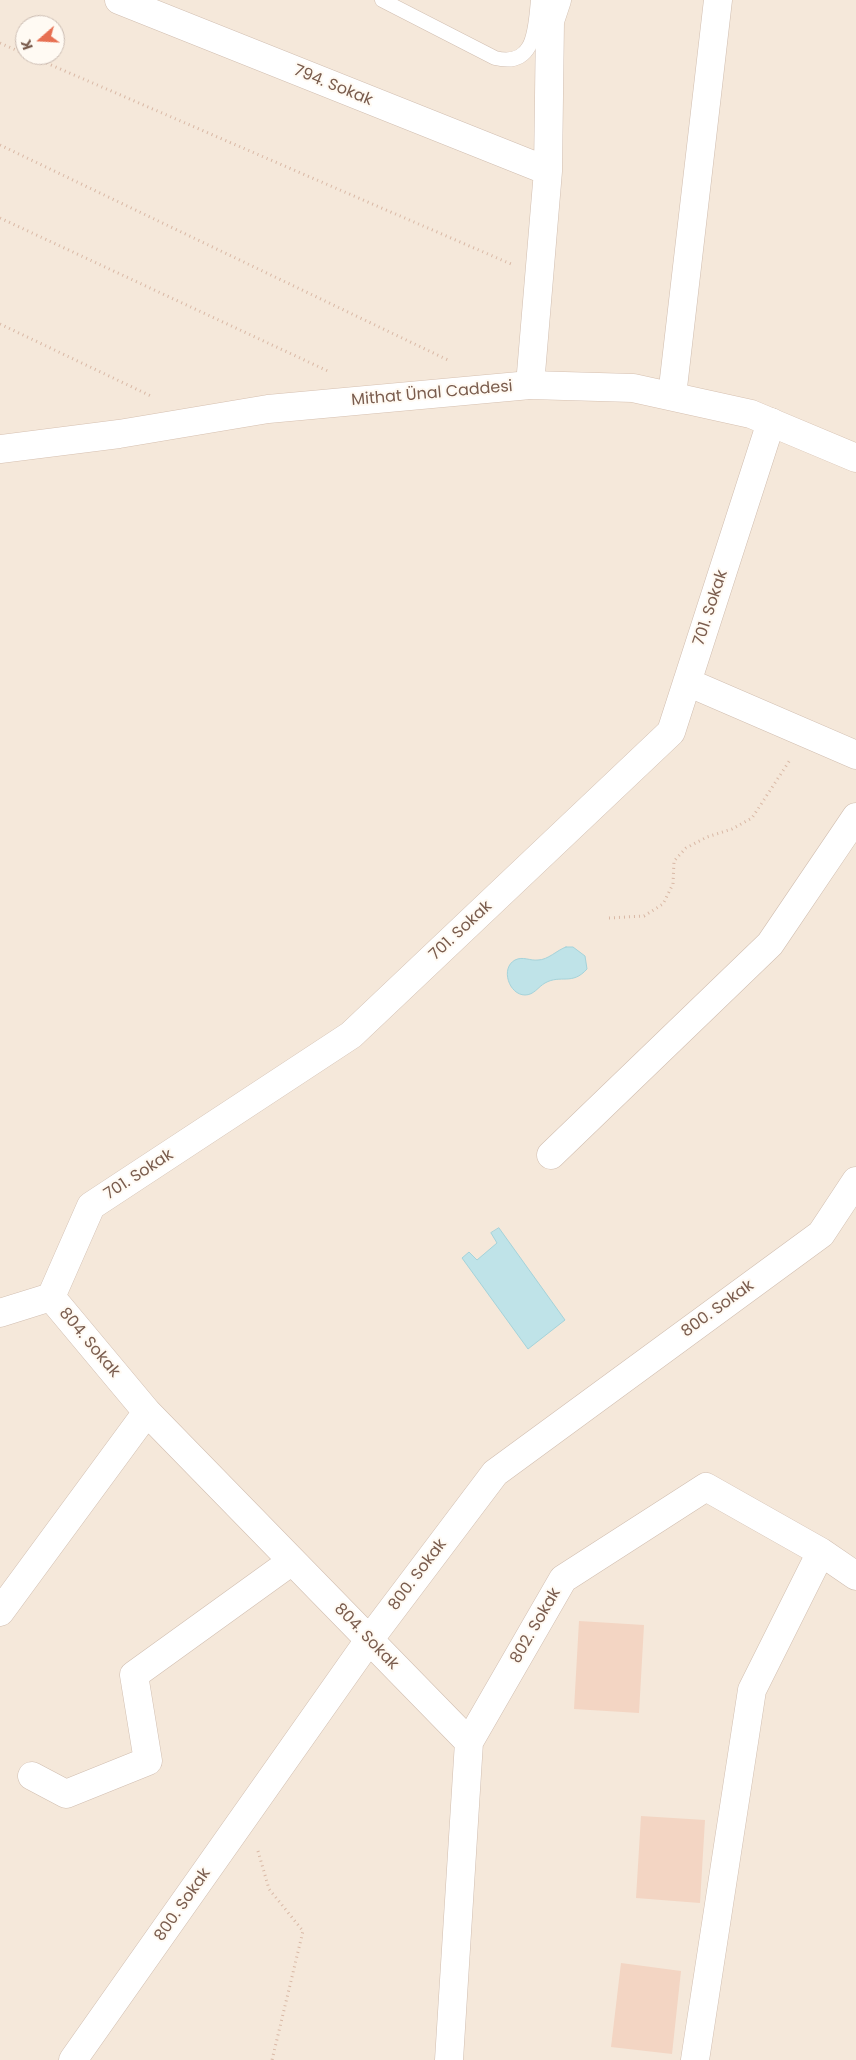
<!DOCTYPE html>
<html>
<head>
<meta charset="utf-8">
<style>
	body { margin:0 }
	#map { position:relative; width:856px; height:2060px; overflow:hidden; background:#fdf6ec; font-family:Poppins,sans-serif }
	canvas { display:block }
	.north { position:absolute; left:15px; top:15px; width:50px; height:50px; box-sizing:border-box; background:#fffaf3; border:1px solid #cabbb1; border-radius:50%; rotate:251deg; font-size:14px; font-weight:700; line-height:20px; text-align:center; color:#7a5c4d }
	.north::after { content:''; display:block; margin:auto; width:18px; height:22px; background:#e76f51; clip-path:polygon(50% 0,100% 100%,50% 72%,0 100%) }
</style>
</head>
<body>
<div id="map">
<canvas width="856" height="2060"></canvas>
<div class="north">K</div>
</div>
<script>
const c = document.querySelector('canvas').getContext('2d');
c.lineJoin = 'round';
function paint(path, color) { c.fillStyle = color; c.fill(path, 'evenodd'); }
function stroke(path, color, width, dash) { c.strokeStyle = color; c.lineWidth = width; c.lineCap = dash ? 'butt' : 'round'; c.setLineDash(dash || []); c.stroke(path); }
function drawText(font, color, halo, rows, align = 'center') {
  c.font = font + ' Poppins,sans-serif'; c.lineWidth = 4; c.setLineDash([]); c.textBaseline = 'middle'; c.strokeStyle = halo; c.fillStyle = color; for (const [text, x, y, turn = 0] of rows) {
    c.save(); c.translate(x, y); c.rotate((+turn || 0) * Math.PI / 180); c.textAlign = isNaN(turn) ? turn : align; if (halo) c.strokeText(text, 0, 0); c.fillText(text, 0, 0); c.restore();
  }
}
paint(new Path2D(`
	M0 0H856V2060H0ZM25 25H55V55H25Z`), '#f5e8da');
const water = new Path2D(`
	M566 947H573L585 956 587 969C572 986 561 974 545 983 538 987 534 995 525 995 509 995 500 968 515 960 523 956 530 961 538 960 548 960 557 950 566 947Z
	M499 1228 565 1320 528 1349 462 1258 469 1252 477 1260 497 1243 491 1233Z`);
paint(water, '#bfe3e8');
stroke(water, '#a5d3da', 1);
paint(new Path2D(`
	M579 1621 644 1625 639 1713 574 1709Z
	M641 1816 705 1820 700 1903 636 1898Z
	M621 1963 681 1971 672 2054 611 2047Z`), '#f3d5c3');
const service = new Path2D(`
	M382 0 495 58C536 68 535 27 538 0`);
const minor = new Path2D(`
	M119 0 548 171 530 385
	M548 171 550 21 557 0
	M687 682 856 755
	M551 1155 770 944 856 817
	M51 1297 147 1412 469 1742
	M0 1313 51 1297 91 1206 351 1035 671 732 771 422
	M0 1612 147 1412
	M32 1776 66 1794 148 1761 134 1675 292 1561
	M73 2060 369 1640 495 1473 821 1234 856 1181
	M449 2060 469 1742 563 1579 706 1487 821 1552 856 1576
	M695 2060 752 1690 821 1552`);
const tertiary = new Path2D(`
	M672 396 718 0`);
const secondary = new Path2D(`
	M0 449 119 434 268 409 530 385 633 388 751 414 856 458`);
stroke(service, '#d1beb0', 15);
stroke(minor, '#d1beb0', 29);
stroke(tertiary, '#d1beb0', 29);
stroke(secondary, '#d6c0b0', 29);
stroke(new Path2D(`
	M0 43 25 54
	M28 55 511 264
	M0 145 450 361
	M0 218 330 372
	M0 324 153 397
	M609 918 644 916 663 904 673 884 674 861 686 848 707 837 732 829 752 818 790 760
	M258 1851 269 1889 303 1931 272 2060`), '#d9b8a5', 3, [1, 4]);
stroke(service, '#fff', 14);
stroke(minor, '#fff', 28);
stroke(tertiary, '#fff', 28);
stroke(secondary, '#fff', 28);
drawText('16px', '#7a5c4d', '#fffaf3', [
	["794. Sokak",333,86,22],
	["Mithat Ünal Caddesi",432,394,-5],
	["701. Sokak",711,608,-72],
	["701. Sokak",461,931,-43],
	["701. Sokak",139,1175,-33],
	["800. Sokak",718,1309,-36],
	["804. Sokak",89,1343,50],
	["800. Sokak",418,1575,-53],
	["802. Sokak",536,1626,-60],
	["804. Sokak",366,1637,46],
	["800. Sokak",183,1905,-55]
]);
</script>
</body>
</html>
